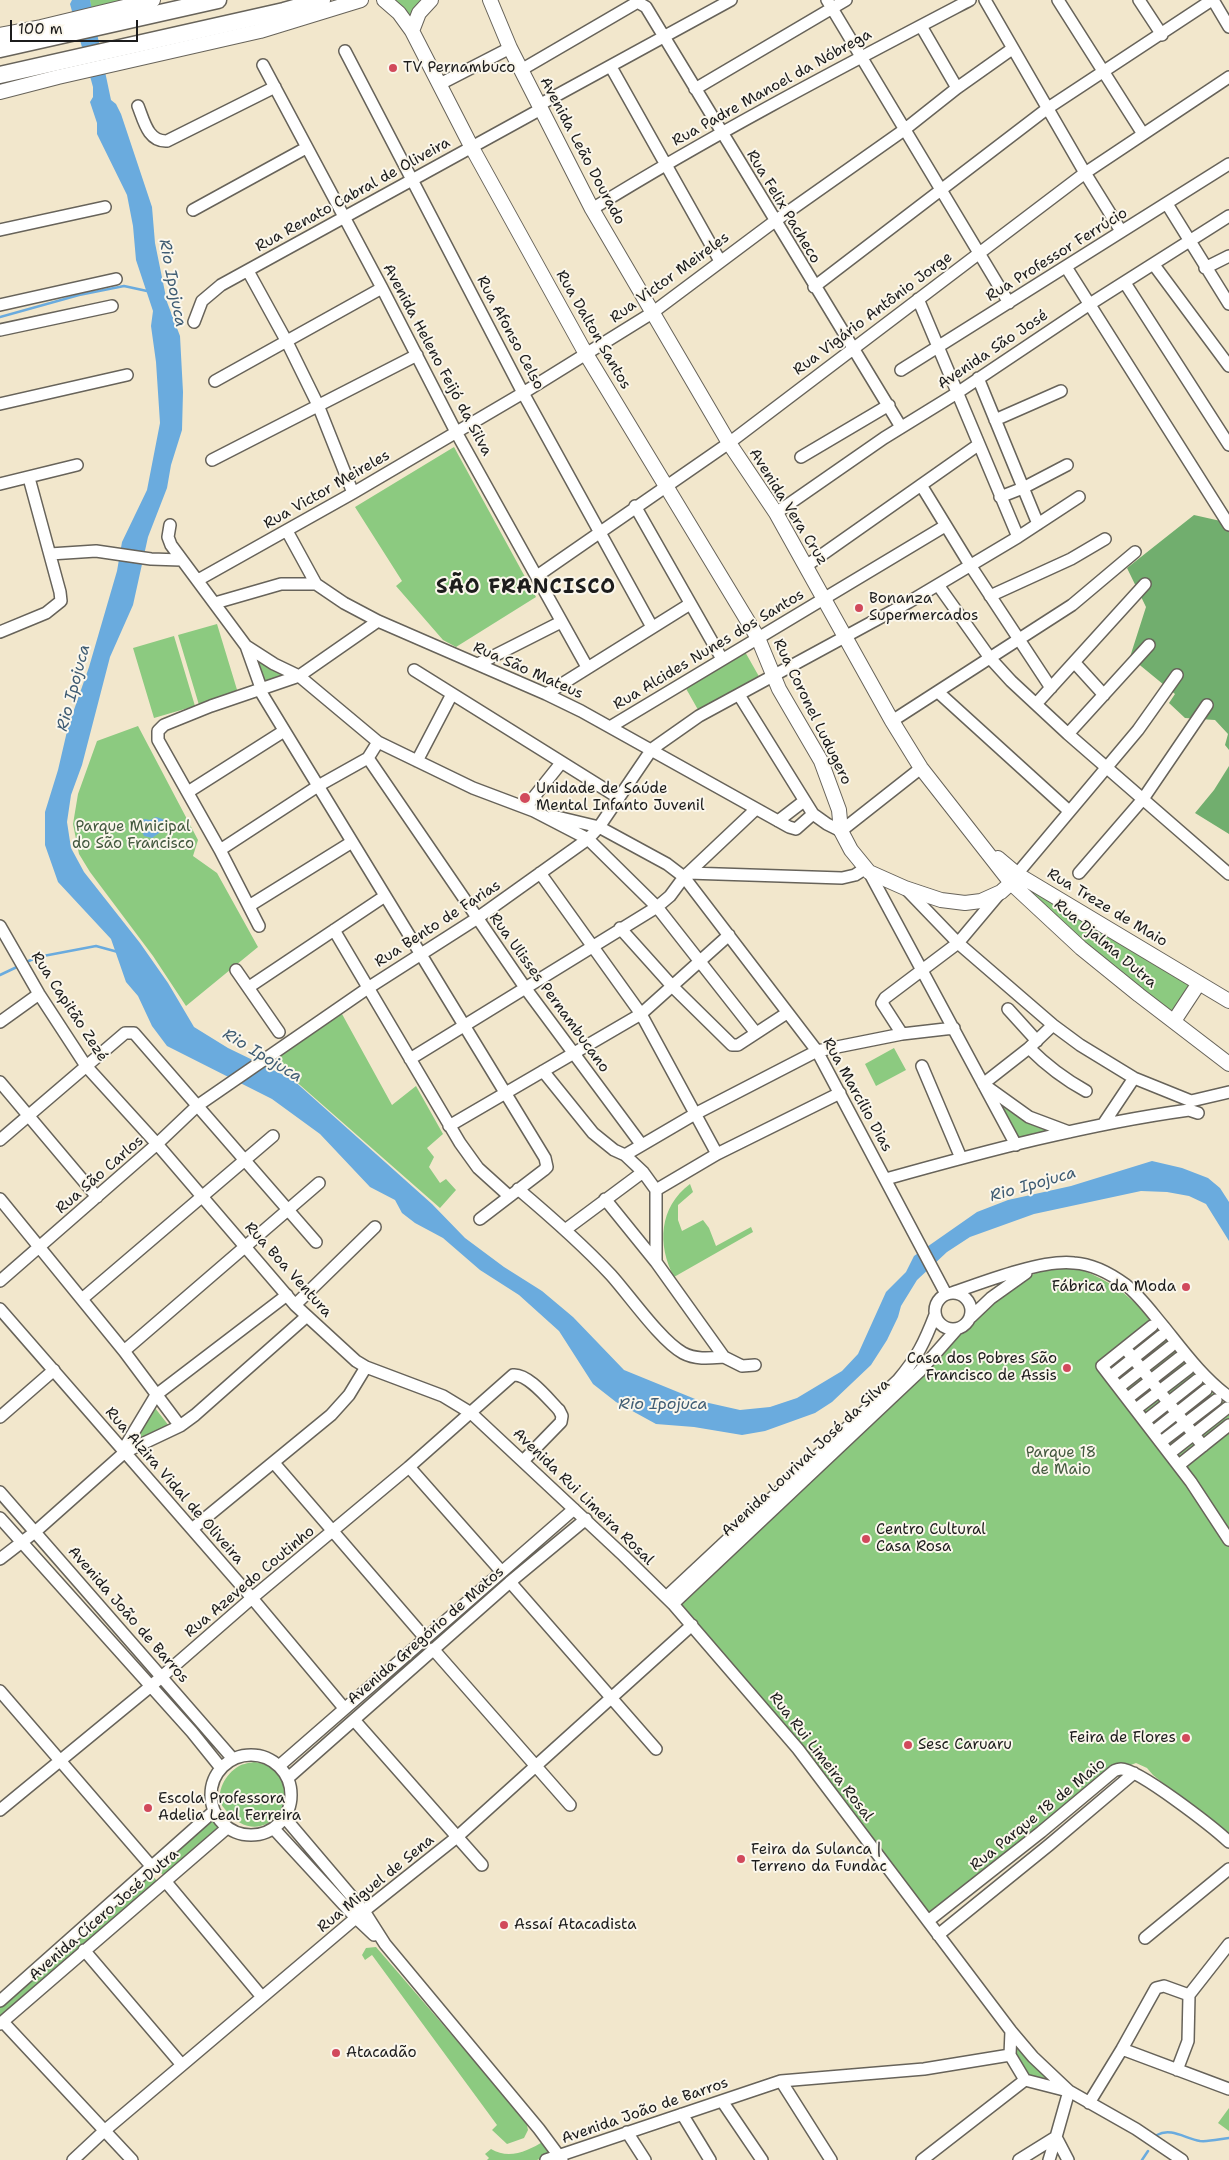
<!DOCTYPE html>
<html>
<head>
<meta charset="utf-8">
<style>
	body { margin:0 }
	#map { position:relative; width:1229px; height:2160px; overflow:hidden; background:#f2e7cc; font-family:"Shantell Sans",sans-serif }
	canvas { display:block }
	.scale { position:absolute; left:10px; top:20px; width:128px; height:22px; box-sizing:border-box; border:2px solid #1c1c1c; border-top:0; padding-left:6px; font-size:15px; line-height:18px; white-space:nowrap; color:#1c1c1c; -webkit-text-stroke:4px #fbf7ec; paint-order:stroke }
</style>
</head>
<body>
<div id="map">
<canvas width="1229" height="2160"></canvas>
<div class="scale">100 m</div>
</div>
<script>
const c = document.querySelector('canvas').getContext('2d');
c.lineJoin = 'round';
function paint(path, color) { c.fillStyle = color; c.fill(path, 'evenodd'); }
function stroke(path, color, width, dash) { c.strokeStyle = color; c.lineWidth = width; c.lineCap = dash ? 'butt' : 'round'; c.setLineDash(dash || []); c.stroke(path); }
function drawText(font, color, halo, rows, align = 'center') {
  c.font = font + ' "Shantell Sans",sans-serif'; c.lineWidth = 4; c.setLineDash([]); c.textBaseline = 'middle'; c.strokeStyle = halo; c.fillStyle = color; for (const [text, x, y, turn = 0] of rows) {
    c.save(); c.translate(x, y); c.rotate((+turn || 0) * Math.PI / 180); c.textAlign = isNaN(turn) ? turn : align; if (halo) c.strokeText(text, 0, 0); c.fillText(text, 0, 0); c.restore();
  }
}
paint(new Path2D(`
	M90 0H138L91 10Z
	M387 0H428L412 28Z
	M454 447 536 597 456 647 443 640 396 586 402 581 355 507Z
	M217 624 238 693 199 705 178 635Z
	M174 636 195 706 154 718 133 648Z
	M744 650 761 680 701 715 684 685Z
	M252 652 291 672 260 683Z
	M138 726 198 840 193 856 217 873 258 947 186 1006 153 956 90 872 79 854 73 824 78 794 97 741Z
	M1024 884 1199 986 1176 1020 1022 893Z
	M342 1014 392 1105 416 1086 443 1134 427 1148 434 1157 429 1167 440 1183 446 1179 456 1190 440 1208 292 1078 265 1064Z
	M894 1048 906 1070 876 1086 865 1064Z
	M996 1094 1061 1131 1018 1141Z
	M690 1184 693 1192 678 1205V1220L682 1231 703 1220 709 1228 716 1246 751 1227 753 1232 674 1277C657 1245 659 1207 690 1184Z
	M1073 1267C1129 1285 1150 1318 1186 1362 1199 1378 1211 1395 1229 1406V1837L1153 1775 1147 1768 1136 1763 1128 1766 933 1913 928 1911 769 1707 679 1601 983 1311 1020 1281 1038 1272Z
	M155 1408 173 1431 126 1453Z
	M254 1762C322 1772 268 1866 224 1808 214 1796 224 1776 236 1768 241 1764 248 1763 254 1762Z
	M214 1818 222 1827 164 1876 156 1868Z
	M151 1874 158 1882 0 2020V2005Z
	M376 1947 526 2121 528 2130 524 2138 507 2144 492 2130 497 2125 372 1955 365 1960 362 1955 366 1948Z
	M1014 2037 1054 2083 1030 2079 1012 2053Z
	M1229 2108V2131L1218 2123Z
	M544 2141 552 2151 551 2155 537 2160H487L489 2158 485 2154 491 2149C509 2160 528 2151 544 2141Z`), '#8cca80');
paint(new Path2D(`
	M1194 515 1225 522 1229 528V750L1225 745 1228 734 1215 720 1185 718 1169 703 1175 694 1130 657 1146 607 1127 568Z
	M1229 766V834L1195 813 1214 790Z`), '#71ae6e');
paint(new Path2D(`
	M72 0H90L111 100 116 104 121 114 152 207 155 243 167 302 180 336 183 392 182 430 171 465 167 488 148 537 133 605 110 657 82 765 71 795 67 822 71 848 84 872 140 943 168 983 194 1027 228 1048 292 1079 432 1204 465 1238 504 1267 542 1291 573 1317 624 1370 700 1401 740 1410 770 1407 797 1398 842 1371 858 1354 886 1292 906 1272 914 1256 977 1212 1008 1200 1071 1186 1152 1161 1182 1168 1208 1178 1220 1188 1229 1202V1241L1206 1204 1189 1196 1167 1192 1141 1191 1034 1214 970 1237 947 1252 917 1280 901 1306 898 1317 887 1340 871 1365 832 1402 815 1413 765 1431 742 1435 694 1427 656 1424 616 1402 593 1384 559 1331 519 1295 480 1270 443 1238 415 1223 402 1213 395 1200 370 1187 320 1134 272 1099 167 1046 152 1026 138 996 126 982 111 939 58 882 45 845V812L58 770 68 727 89 667 117 571 122 542 147 490 160 423 156 362 151 326 153 311 136 260 133 226 127 195 97 134V123L90 102 93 97V87L70 4Z
	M156 817 166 820 165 829 152 838 144 836 140 828 144 819 150 820Z`), '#6aabde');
stroke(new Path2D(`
	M0 317 79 295 124 286 147 291
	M24 963 38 957 96 946 118 952
	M0 975 19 966
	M1157 2135C1171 2127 1186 2139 1200 2141 1209 2142 1220 2139 1229 2138
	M1142 2160 1148 2151`), '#6aabde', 2.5);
const minor = new Path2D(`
	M827 0 1009 303
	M985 0 1085 173 1121 231
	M1058 0 1143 134
	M1139 0 1162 35
	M1213 0 1229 27
	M921 26 957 88
	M345 51 523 393 652 627
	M263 65 382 288 456 432 587 667
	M611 67 720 261
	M521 70 636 3H639L646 7 901 427
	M440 84 510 48
	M695 89 846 0
	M539 105 731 0
	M138 106C144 121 148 142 167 141L275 87
	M1167 204 1229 304
	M592 209C715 133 842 67 970 0
	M193 210 306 148
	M0 230 105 207
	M1154 265 1229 366
	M1066 267 1229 525
	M1205 268 1229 256
	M248 271 287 342 318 405 353 493
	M1125 283 1229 445
	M814 287 1048 108 1212 0
	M918 299 1018 537
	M0 305 116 279
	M194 322 202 301 221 285 541 109
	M0 330 112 306
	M901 370 1229 164
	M978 378 1038 524
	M215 381 382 288
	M0 404 127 375
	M995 420 1061 391
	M801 457 889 405
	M212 460 417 355
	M0 484 77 465
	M921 485 970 565 1051 688
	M1000 497 1023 488 1067 465
	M635 506 722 659
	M776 513 884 438 957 393 1090 304 1229 216
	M170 525 168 537 171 545 246 646 274 664 299 676 378 742 473 788 534 811 588 839 657 907 756 1033
	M287 531 316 584
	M50 554 96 551 151 559 181 560
	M806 566 978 445
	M537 576 729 443 1085 173 1229 77
	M198 580 353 493 523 393 652 313 775 221 904 130 957 88 1012 49
	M938 585 990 658 1011 681 1068 734 1229 874
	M990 596 1071 559 1105 539
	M215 603 281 584H316L344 603 378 621 546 694 581 711 789 827 796 829 813 814
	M0 632 46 613 61 601 60 592 29 478
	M246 646 261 688
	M1074 662 1104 695
	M478 664 561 622
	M414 670 619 798
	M259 689 545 1158 547 1167 544 1170 480 1219
	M938 692 1069 811
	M546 694 690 604
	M739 695 813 814 827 824 841 831 921 768
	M1036 704 1145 584
	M892 721 1072 605 1135 552
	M610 727 945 526
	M1068 734 1149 645
	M368 758 526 989 641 1144
	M417 761 452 694
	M188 792 284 731
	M526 807 561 763
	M553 816 599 827 667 864 684 877 817 1051 946 1294
	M778 821 804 801
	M220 850 318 786 368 758 378 742
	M869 872 1016 1145
	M540 873 641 1014 717 1154
	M688 873 842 878 855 875 866 868
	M1079 873 1143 799 1207 705
	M1017 874 1138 730 1177 675
	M905 888 958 943 1053 1025 1080 1045 1134 1078 1191 1101 1229 1092
	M249 906 352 842
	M0 926 39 994 86 1066 157 1144 295 1305 356 1361 366 1367 443 1396 471 1413 624 1556 673 1604 798 1749 1011 2031 1033 2057 1069 2091 1136 2129 1182 2160
	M259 926 220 850 158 740V731L164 725 211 706 299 676 378 621
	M620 928 673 987 732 1045H738L787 1013
	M334 930 460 1143 478 1168 509 1196
	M236 970 279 1032
	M249 987 385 896
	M1008 1009 1037 1041
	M0 1022 39 994
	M1053 1025 1029 1048 983 1084 1029 1117 1069 1132
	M902 1034 882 1003 885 998 958 943 1000 893
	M1029 1048C1047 1066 1064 1079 1086 1091
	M410 1059 657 907 670 896 684 877 756 809
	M922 1066 961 1158
	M543 1071 593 1133 614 1150 625 1155 643 1172 656 1190
	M0 1082 97 1197
	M1104 1123 1134 1078
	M449 1126 641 1014 729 935
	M0 1140 125 1033H134L316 1242
	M625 1155 695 1114 817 1051 902 1034 954 1028
	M886 1179C986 1151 1087 1124 1189 1110L1198 1113
	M518 1189C550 1216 582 1244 611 1275 629 1295 661 1341 683 1353 696 1360 711 1358 724 1357
	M656 1190 717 1154 840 1093
	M656 1190V1262
	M0 1199 124 1351 180 1426
	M605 1199 656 1262 724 1357 742 1366 755 1365
	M565 1230 643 1172
	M0 1281 157 1144 197 1106 368 988 476 919 588 839 599 827 652 749 699 716 909 602 1018 537 1079 497
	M935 1311a18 18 0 1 1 36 0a18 18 0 1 1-36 0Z
	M952 1293C983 1282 1043 1259 1074 1263 1092 1264 1111 1274 1126 1285 1141 1297 1152 1313 1164 1327 1184 1352 1203 1378 1229 1397
	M82 1299 273 1136
	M295 1305 375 1227
	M0 1309 252 1598 344 1708
	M971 1317 991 1298 1026 1273
	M1152 1326 1102 1366 1191 1482 1229 1540
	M1125 1348 1203 1446
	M124 1351 319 1183
	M1111 1376 1161 1336
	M1119 1387 1170 1347
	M1128 1398 1179 1358
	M1136 1409 1188 1369
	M0 1417 54 1370
	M1145 1421 1197 1380
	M1153 1432 1206 1390
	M1161 1442 1216 1400
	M123 1450 156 1395 287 1295
	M1170 1453 1227 1408
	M274 1463 425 1638
	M1179 1465 1229 1425
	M409 1467 501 1571
	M0 1492 233 1759
	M0 1518 192 1732 221 1768
	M192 1529 331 1415 349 1395 366 1367
	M0 1559 35 1532 125 1452 180 1426 195 1415 307 1316
	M510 1582 656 1749
	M666 1597 898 1380C917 1358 925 1341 935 1315
	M673 1604 919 1372 956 1330
	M433 1649 570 1805
	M0 1691 152 1867
	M354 1720 482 1865
	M211 1795a40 40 0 1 1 80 0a40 40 0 1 1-80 0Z
	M279 1766 574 1509
	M288 1778 510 1582 586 1519
	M0 1810 151 1686 252 1598 409 1467 513 1375C528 1373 549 1400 559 1410L562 1416 561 1422 524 1460
	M285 1818 364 1911 385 1944 539 2129 562 2160
	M274 1829 356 1918 374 1935
	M166 1882 262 1997
	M928 1921 1041 1832 1114 1771C1115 1770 1120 1769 1121 1769 1139 1769 1214 1828 1229 1842
	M938 1935 1049 1845 1134 1773
	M1145 1938 1229 1869
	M84 1950 182 2065
	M0 2001 214 1811
	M3 2022 132 2160
	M0 2024 227 1828
	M1011 2031 1010 2055 1025 2080
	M1122 2049 1229 2089
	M1177 2070 1188 2041 1189 1995 1229 1944
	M1025 2080 1068 2091
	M781 2081 831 2160
	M722 2101 762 2160
	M1089 2103 1122 2049 1156 1988 1164 1986 1189 1995
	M682 2114 710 2160
	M627 2132 645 2160
	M1056 2137 1068 2160
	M73 2160 103 2132 364 1911 457 1837 692 1625
	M546 2160 781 2081 924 2069 1010 2055
	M922 2160 1025 2080
	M1019 2160 1056 2137 1069 2091
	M1049 2160 1056 2137`);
const major = new Path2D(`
	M384 0 399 13 412 31 471 146 586 354 758 638 779 689 821 761 839 810 841 831 851 850 869 872 905 888 941 900 965 903 981 901 1001 892 1011 883
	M490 0 510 48 592 209 729 443 776 513 892 721 921 768 1011 883 1081 948 1139 995 1229 1064
	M412 31 419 13 431 0
	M0 35 41 27 153 0
	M0 92 58 77 260 31 361 0
	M998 858 1017 874 1229 1001
	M1174 1021 1199 983`);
const highway = new Path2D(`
	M0 49 218 0
	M0 75 284 11 322 0`);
stroke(minor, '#67635a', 14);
stroke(major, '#67635a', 16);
stroke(highway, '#67635a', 19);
stroke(minor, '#fff', 11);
stroke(major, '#fff', 14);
stroke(highway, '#fff', 16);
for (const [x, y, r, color] of [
	[393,68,5,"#d1495b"],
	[859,608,5,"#d1495b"],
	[525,798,6,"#d1495b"],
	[1186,1287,5,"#d1495b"],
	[1067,1368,5,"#d1495b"],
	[866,1539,5,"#d1495b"],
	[1186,1738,5,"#d1495b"],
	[908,1745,5,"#d1495b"],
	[148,1808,5,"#d1495b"],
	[741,1859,5,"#d1495b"],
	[504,1925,5,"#d1495b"],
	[336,2053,5,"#d1495b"]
]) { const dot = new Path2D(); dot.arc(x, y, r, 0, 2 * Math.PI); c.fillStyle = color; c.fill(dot); stroke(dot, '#fbf7ec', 2); }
drawText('15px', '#1c1c1c', '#fbf7ec', [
	["TV Pernambuco",403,68],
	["Bonanza",869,599],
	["Supermercados",869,616],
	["Unidade de Saúde",536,789],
	["Mental Infanto Juvenil",536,806],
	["Fábrica da Moda",1176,1287,"right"],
	["Casa dos Pobres São",1057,1359,"right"],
	["Francisco de Assis",1057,1376,"right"],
	["Centro Cultural",876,1530],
	["Casa Rosa",876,1547],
	["Feira de Flores",1176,1738,"right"],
	["Sesc Caruaru",918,1745],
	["Escola Professora",158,1799],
	["Adelia Leal Ferreira",158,1816],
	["Feira da Sulanca |",751,1850],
	["Terreno da Fundac",751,1867],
	["Assaí Atacadista",514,1925],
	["Atacadão",346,2053]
], 'left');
drawText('15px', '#1c1c1c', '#fbf7ec', [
	["Rua Padre Manoel da Nóbrega",772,88,-29],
	["Avenida Leão Dourado",582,151,62],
	["Rua Renato Cabral de Oliveira",353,195,-29],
	["Rua Felix Pacheco",783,207,59],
	["Rua Professor Ferrúcio",1057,255,-32],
	["Rua Victor Meireles",670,278,-36],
	["Rua Vigário Antônio Jorge",873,314,-37],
	["Rua Dalton Santos",593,330,60],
	["Rua Afonso Celso",510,333,62],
	["Avenida São José",993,350,-34],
	["Avenida Heleno Feijó da Silva",437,360,62],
	["Rua Victor Meireles",327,490,-30],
	["Avenida Vera Cruz",788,507,58],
	["Rua Alcides Nunes dos Santos",709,650,-31],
	["Rua São Mateus",528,671,24],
	["Rua Coronel Ludugero",812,712,64],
	["Rua Treze de Maio",1107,908,31],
	["Rua Bento de Farias",438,924,-33],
	["Rua Djalma Dutra",1105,944,40],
	["Rua Ulisses Pernambucano",549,993,54],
	["Rua Capitão Zezé",69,1007,57],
	["Rua Marcílio Dias",857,1095,61],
	["Rua São Carlos",100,1175,-41],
	["Rua Boa Ventura",288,1270,48],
	["Avenida Lourival José da Silva",806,1458,-43],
	["Rua Alzira Vidal de Oliveira",174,1486,49],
	["Avenida Rui Limeira Rosal",583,1497,44],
	["Rua Azevedo Coutinho",250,1582,-40],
	["Avenida João de Barros",128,1615,49],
	["Avenida Gregório de Matos",426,1636,-41],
	["Rua Rui Limeira Rosal",821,1757,52],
	["Rua Parque 18 de Maio",1038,1815,-39],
	["Rua Miguel de Sena",376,1884,-39],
	["Avenida Cícero José Dutra",104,1915,-41],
	["Avenida João de Barros",645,2111,-19]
]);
drawText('15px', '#43593f', '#fbf7ec', [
	["Parque Mnicipal",133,827],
	["do São Francisco",133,844],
	["Parque 18",1061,1453],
	["de Maio",1061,1470]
]);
drawText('italic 16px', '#3f5c73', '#fbf7ec', [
	["Rio Ipojuca",172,283,79],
	["Rio Ipojuca",74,688,-75],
	["Rio Ipojuca",262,1056,31],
	["Rio Ipojuca",1033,1185,-16],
	["Rio Ipojuca",663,1405]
]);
c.letterSpacing = '1px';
drawText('bold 20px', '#1c1c1c', '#fbf7ec', [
	["SÃO FRANCISCO",526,588]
]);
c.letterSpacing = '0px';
</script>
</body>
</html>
